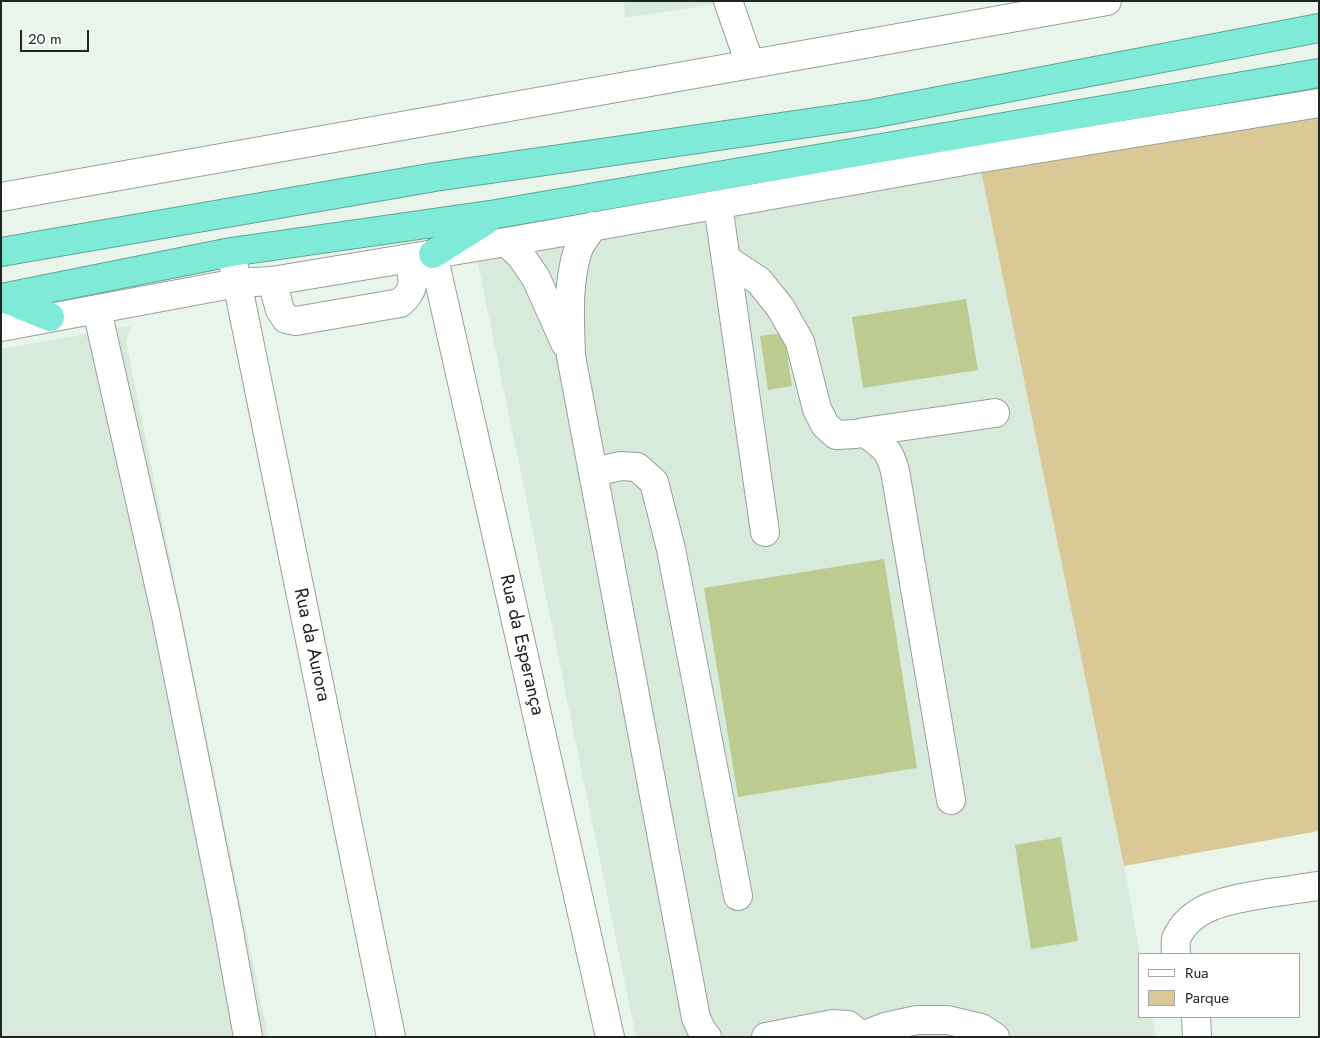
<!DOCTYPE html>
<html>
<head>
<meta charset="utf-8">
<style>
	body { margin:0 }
	#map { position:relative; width:1320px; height:1038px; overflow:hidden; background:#e9f5eb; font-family:Jost,sans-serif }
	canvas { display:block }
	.frame { position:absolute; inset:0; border:2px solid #212522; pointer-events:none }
	.legend { position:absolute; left:1138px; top:953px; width:162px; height:65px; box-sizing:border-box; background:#fff; border:1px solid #a6a8a7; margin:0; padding:6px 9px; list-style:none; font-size:15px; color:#212522 }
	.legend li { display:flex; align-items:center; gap:10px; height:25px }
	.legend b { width:25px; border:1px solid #a6a8a7 }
	.scale { position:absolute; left:20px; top:30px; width:69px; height:22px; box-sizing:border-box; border:2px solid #212522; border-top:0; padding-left:6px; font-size:15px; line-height:18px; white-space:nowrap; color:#212522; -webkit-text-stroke:4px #fff; paint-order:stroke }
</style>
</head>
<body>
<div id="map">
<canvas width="1320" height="1038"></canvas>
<div class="frame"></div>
<ul class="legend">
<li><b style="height:6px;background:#fff"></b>Rua</li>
<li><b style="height:14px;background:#dac897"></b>Parque</li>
</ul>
<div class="scale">20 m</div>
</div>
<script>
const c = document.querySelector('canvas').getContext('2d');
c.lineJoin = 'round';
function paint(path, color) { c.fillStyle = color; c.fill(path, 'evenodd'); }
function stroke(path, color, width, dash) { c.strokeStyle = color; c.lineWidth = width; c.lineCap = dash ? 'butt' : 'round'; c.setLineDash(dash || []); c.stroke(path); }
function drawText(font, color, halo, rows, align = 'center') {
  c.font = font + ' Jost,sans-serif'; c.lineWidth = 4; c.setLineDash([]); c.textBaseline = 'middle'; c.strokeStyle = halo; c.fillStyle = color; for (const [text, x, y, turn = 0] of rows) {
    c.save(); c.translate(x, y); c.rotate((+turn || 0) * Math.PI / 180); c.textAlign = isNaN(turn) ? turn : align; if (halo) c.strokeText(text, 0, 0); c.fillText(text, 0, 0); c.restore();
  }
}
paint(new Path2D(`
	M624 1H735L625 18Z
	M980 166 1124 866 1140 954H1139V1017H1152L1156 1037H636L475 249Z
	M131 326 126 342 268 1037H1V349Z`), '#d8eadc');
paint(new Path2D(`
	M1319 109V831L1124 866 980 166Z`), '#dac897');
paint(new Path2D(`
	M966 299 978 370 863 388 852 317Z
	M784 333 792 386 768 390 760 336Z
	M884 559 917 768 738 797 704 588Z
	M1061 837 1078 941 1031 949 1015 845Z`), '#bccc91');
const minor = new Path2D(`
	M728 1 750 64
	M1 197 1107 1
	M718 205 765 532
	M593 226C588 234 581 242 578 250 567 284 570 321 571 356L696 1018 702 1031 707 1037
	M506 242 521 256 536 278 565 343
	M433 254 610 1037
	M726 259 759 281 780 307 800 342 817 409 825 425 836 435 856 434 864 432C882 445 889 448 895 471L951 800
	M234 267 391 1037
	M272 281 280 310 286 319 296 321 400 303C418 288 412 279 409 258
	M97 310 166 616 226 915 248 1037
	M1 327 237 283 272 281 506 242 975 159 1319 103
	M864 432 995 413
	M593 472 621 466 637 467 654 482 671 549 738 896
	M1176 954C1176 949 1175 943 1176 939 1191 903 1236 899 1269 893 1286 891 1302 888 1319 886
	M1196 1017 1197 1037
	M862 1036 885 1027 917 1020H948L981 1028 995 1037
	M766 1037 833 1024 848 1025 862 1037`);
const highway = new Path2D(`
	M1 252 435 177 871 114 1319 28
	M433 254 487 220
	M1 298 231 252 496 214 1319 73
	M4 298 50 317`);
stroke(minor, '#96a299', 30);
stroke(highway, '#5fa599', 30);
stroke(minor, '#fff', 28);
stroke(highway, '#80ead9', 28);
drawText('19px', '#212522', '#fff', [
	["Rua da Aurora",311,645,78],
	["Rua da Esperança",521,645,77]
]);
</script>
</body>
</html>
